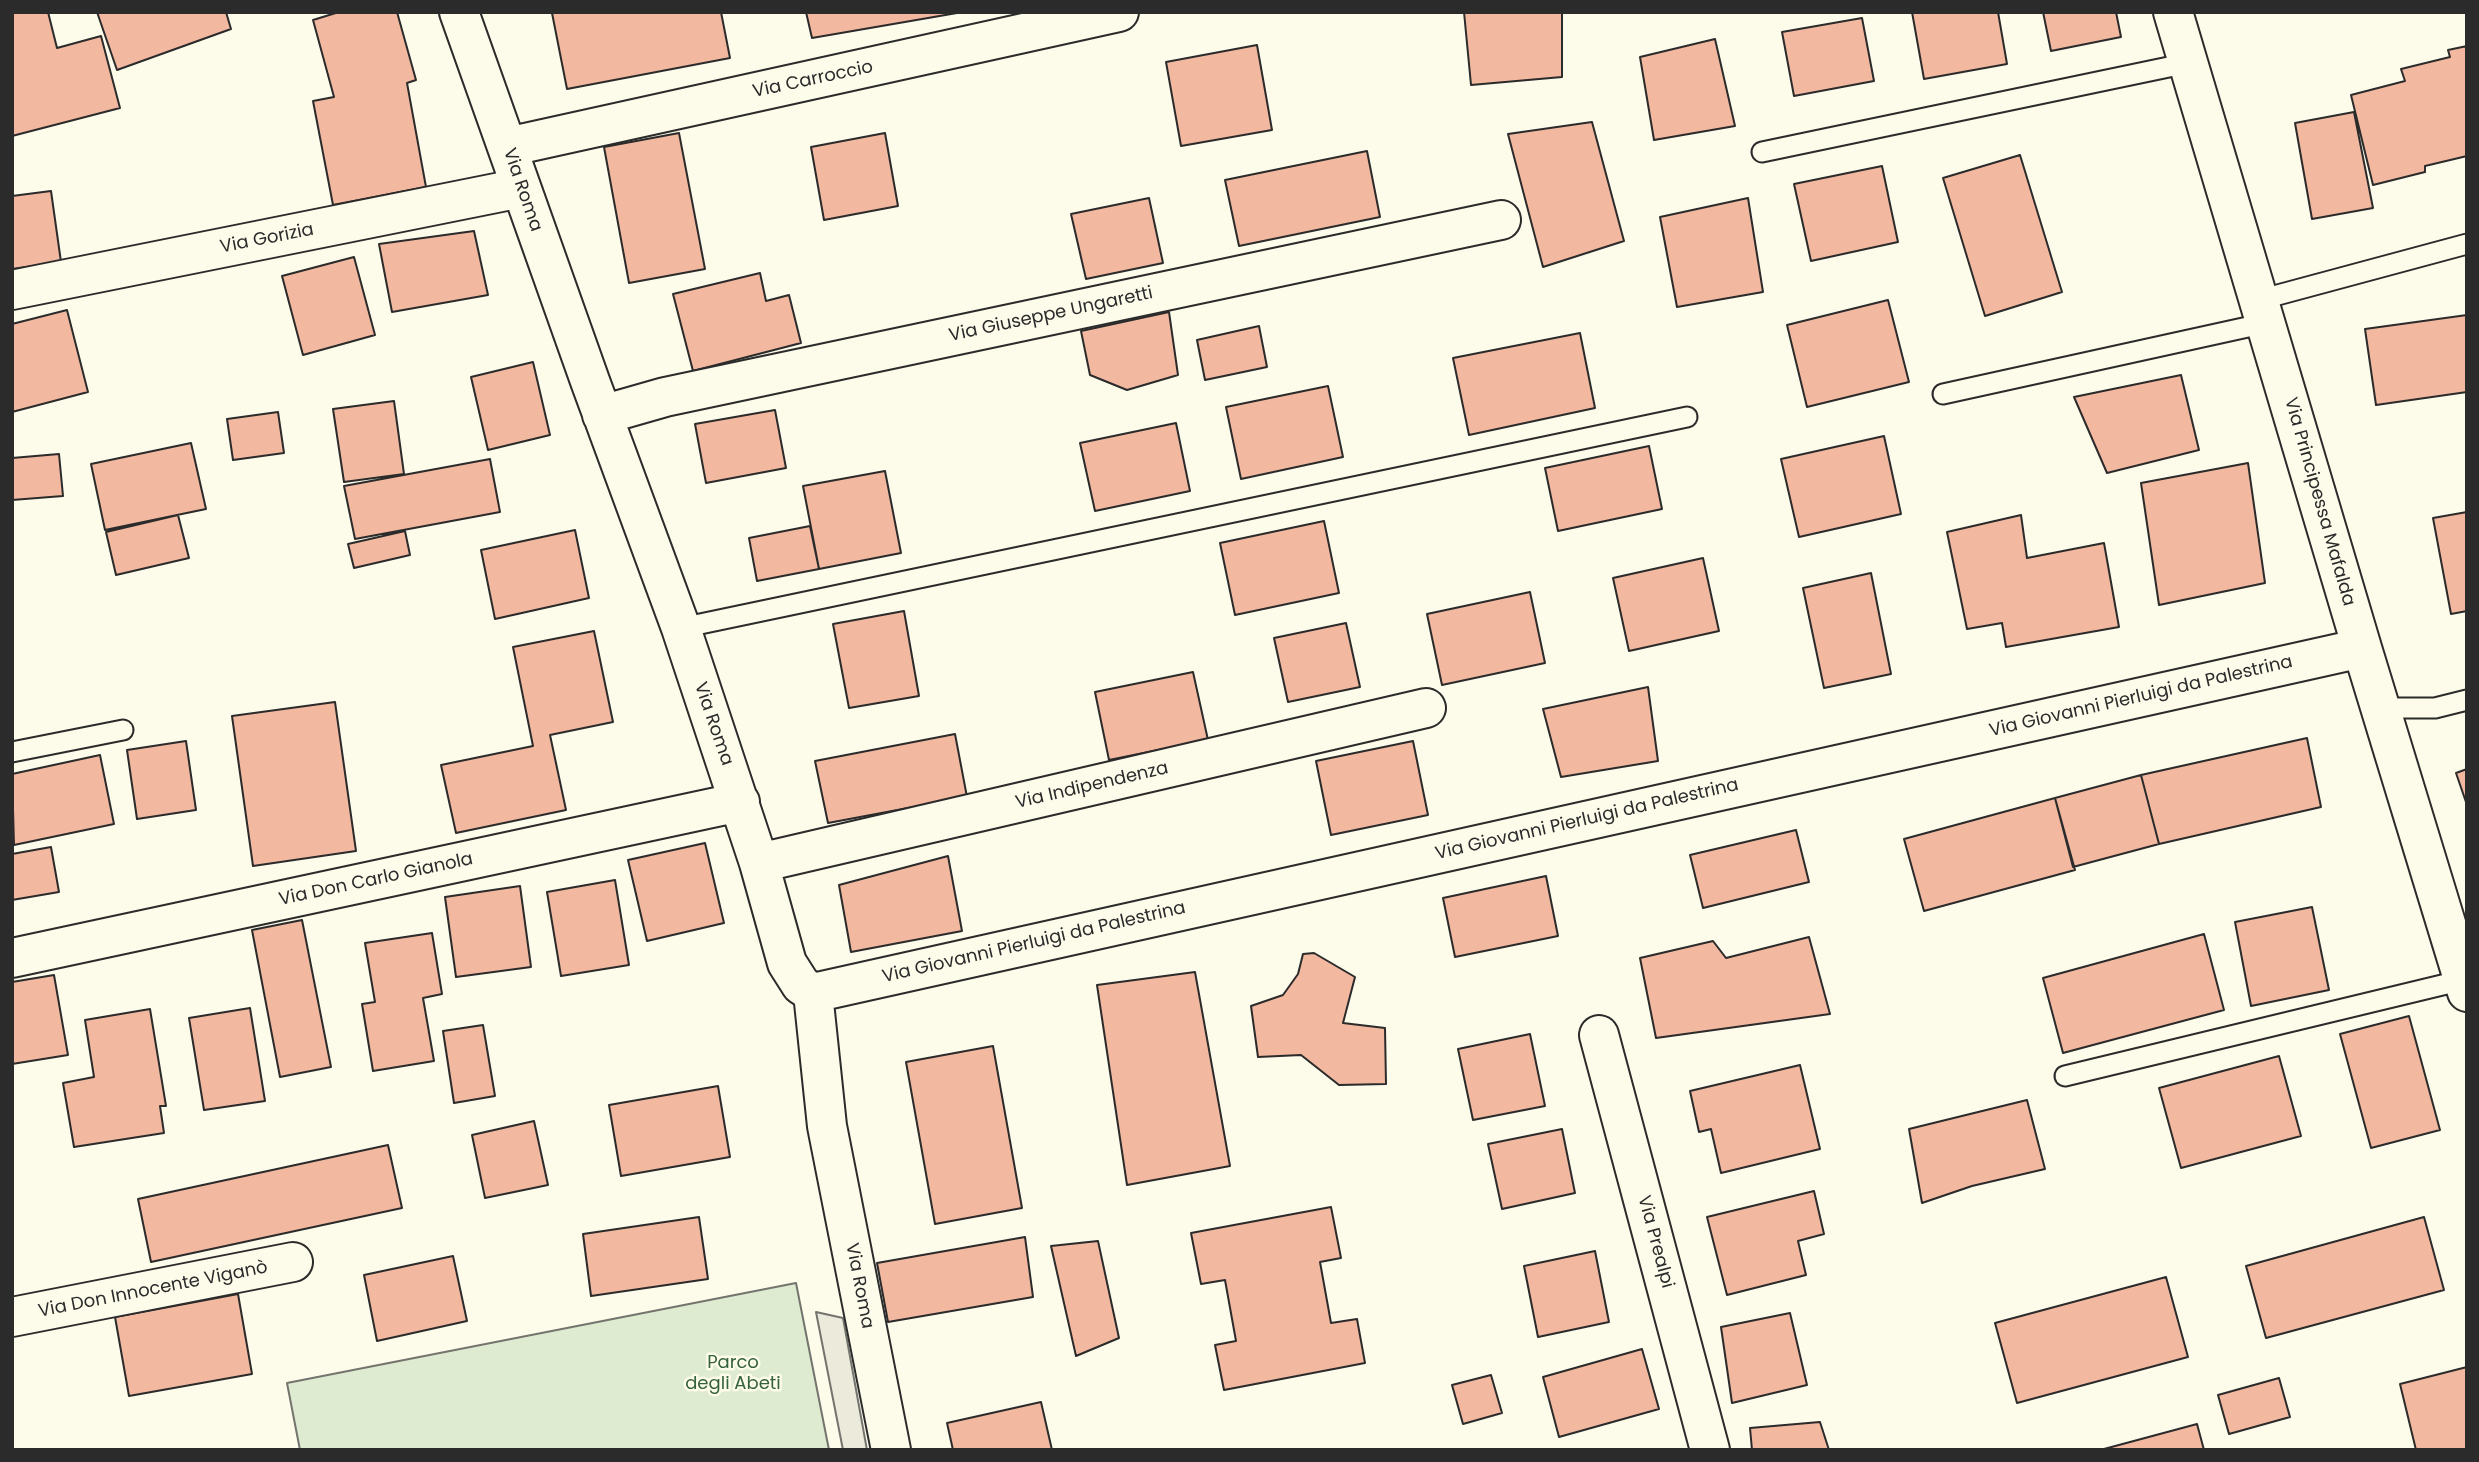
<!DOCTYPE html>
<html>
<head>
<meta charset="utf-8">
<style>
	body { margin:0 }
	#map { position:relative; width:2479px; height:1462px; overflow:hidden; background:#fdfbea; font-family:Poppins,sans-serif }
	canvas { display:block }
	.frame { position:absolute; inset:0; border:14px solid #2b2b2b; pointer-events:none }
</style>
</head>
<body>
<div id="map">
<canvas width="2479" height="1462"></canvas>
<div class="frame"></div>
</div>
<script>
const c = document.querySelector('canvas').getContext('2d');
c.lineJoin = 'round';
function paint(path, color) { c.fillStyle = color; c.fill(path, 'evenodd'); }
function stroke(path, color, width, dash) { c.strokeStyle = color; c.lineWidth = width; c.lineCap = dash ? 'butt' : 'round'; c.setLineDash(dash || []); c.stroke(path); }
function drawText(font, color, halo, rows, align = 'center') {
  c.font = font + ' Poppins,sans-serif'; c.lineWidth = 5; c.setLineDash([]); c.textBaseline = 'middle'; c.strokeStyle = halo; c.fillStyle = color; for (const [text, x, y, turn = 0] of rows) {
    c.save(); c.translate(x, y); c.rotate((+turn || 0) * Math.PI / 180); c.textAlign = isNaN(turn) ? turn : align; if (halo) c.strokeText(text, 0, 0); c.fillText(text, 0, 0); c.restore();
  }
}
const green = new Path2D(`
	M796 1283 829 1450H300L287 1383Z`);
paint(green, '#deebd1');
stroke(green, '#74746e', 2);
const parking = new Path2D(`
	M816 1312 843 1318 867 1450H843Z`);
paint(parking, '#eceadb');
stroke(parking, '#74746e', 2);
const building = new Path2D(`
	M12 12H48L57 48 101 36 120 108 12 136Z
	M97 12H226L231 29 117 70Z
	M339 12H397L416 80 407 83 426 187 333 205 313 101 334 97 313 20Z
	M558 12H721L730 58 567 89 552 13Z
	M806 12H957V13L812 38Z
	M1464 12H1562V77L1471 85Z
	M1912 12H1998L2007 64 1924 79Z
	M2043 12H2116L2121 37 2051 51Z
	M1862 18 1874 81 1794 96 1782 32Z
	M1715 39 1735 126 1654 140 1640 57Z
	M1257 45 1272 130 1181 146 1166 62Z
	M2467 46V156L2425 166V172L2373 185 2351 95 2405 81 2401 69 2450 57 2448 50Z
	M2354 112 2373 208 2312 219 2295 123Z
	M1592 122 1624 241 1543 267 1508 134Z
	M679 133 705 269 629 283 604 147Z
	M885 133 898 206 824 220 811 147Z
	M1367 151 1380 217 1239 246 1225 180Z
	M2020 155 2062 292 1985 316 1943 178Z
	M1882 166 1898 242 1811 261 1794 184Z
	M51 191 61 262 12 269V196Z
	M1149 198 1163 263 1086 279 1071 214Z
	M1748 198 1763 292 1677 307 1660 217Z
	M474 231 488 295 392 312 379 244Z
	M354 257 375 335 303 355 282 276Z
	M760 273 766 301 789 295 801 343 693 371 673 294Z
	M1888 300 1909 382 1807 407 1787 325Z
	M67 310 88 392 12 412V324Z
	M1169 312 1178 375 1127 390 1090 375 1081 331Z
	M2467 315V392L2376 405 2365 329Z
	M1259 326 1267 367 1205 380 1197 340Z
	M1580 333 1595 408 1469 435 1453 358Z
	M533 362 550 435 488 450 471 377Z
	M2181 375 2199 450 2107 473 2074 397Z
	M1328 386 1343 457 1241 479 1226 407Z
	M394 401 404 474 344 482 333 409Z
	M775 410 786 468 706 483 695 424Z
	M278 412 284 453 233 460 227 419Z
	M1176 423 1190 491 1095 511 1080 443Z
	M1884 436 1901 514 1799 537 1781 459Z
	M191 443 206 509 105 530 91 464Z
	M1649 446 1662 509 1558 531 1545 468Z
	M59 454 63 496 12 500V458Z
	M490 459 500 512 355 539 344 486Z
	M2248 463 2265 583 2159 605 2141 483Z
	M885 471 901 553 819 569 803 486Z
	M2467 512V611L2451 614 2433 518Z
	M178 515 189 558 116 575 106 532Z
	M2021 515 2027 558 2104 543 2119 627 2006 647 2002 623 1967 629 1947 532Z
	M1324 521 1339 593 1235 615 1220 543Z
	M810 526 819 569 757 581 749 538Z
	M575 530 589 598 495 619 481 550Z
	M405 531 410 555 354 568 348 544Z
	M1703 558 1719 631 1629 651 1613 578Z
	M1871 573 1891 674 1824 688 1803 588Z
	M1530 592 1545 663 1442 685 1427 614Z
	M904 611 919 696 849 708 833 624Z
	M1346 623 1360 687 1288 702 1274 638Z
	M594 631 613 722 550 735 566 810 456 833 441 765 533 746 513 647Z
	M1193 672 1208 740 1109 760 1095 692Z
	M1648 687 1658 761 1561 777 1543 709Z
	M335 702 356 851 253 866 232 716Z
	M955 734 967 797 828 823 815 761Z
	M2307 738 2321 807 2159 844 2141 775Z
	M186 741 196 810 137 819 127 750Z
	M1413 741 1428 815 1331 835 1316 761Z
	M100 755 114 824 14 845 12 774Z
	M2467 769V805L2456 773Z
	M2141 775 2159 844 2073 867 2055 798Z
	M2055 798 2075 870 1924 911 1904 839Z
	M1796 830 1809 882 1703 908 1690 855Z
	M705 843 724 923 647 941 628 860Z
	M51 847 59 892 12 900V854Z
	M948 856 962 931 851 952 839 885Z
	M1546 876 1558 936 1455 957 1443 898Z
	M615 880 629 965 561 976 547 892Z
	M520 886 531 967 456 977 445 897Z
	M2312 907 2329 990 2251 1006 2235 922Z
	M302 920 331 1067 280 1077 252 930Z
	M432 933 442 994 423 998 434 1061 373 1071 362 1004 375 1002 365 943Z
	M2204 934 2224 1010 2063 1053 2043 978Z
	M1809 937 1830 1014 1656 1038 1640 958 1713 941 1726 958Z
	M1314 953 1355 977 1343 1023 1385 1028 1386 1084 1339 1085 1301 1055 1258 1057 1251 1006 1283 995 1298 974 1303 954Z
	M1195 972 1230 1166 1127 1185 1097 985Z
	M54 975 68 1055 12 1064V982Z
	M250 1008 265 1101 204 1110 189 1018Z
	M150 1009 166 1106H160L164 1133 74 1147 63 1083 94 1077 85 1020Z
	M2409 1016 2440 1130 2371 1148 2340 1034Z
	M483 1025 495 1096 454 1103 443 1031Z
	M1530 1034 1545 1106 1473 1120 1458 1049Z
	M993 1046 1022 1208 935 1224 906 1062Z
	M2279 1056 2301 1136 2181 1168 2159 1088Z
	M1800 1065 1820 1149 1721 1173 1711 1129 1699 1132 1690 1091Z
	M718 1086 730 1157 621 1176 609 1105Z
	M2027 1100 2045 1169 1972 1186 1922 1203 1909 1129Z
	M534 1121 548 1185 485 1198 472 1135Z
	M1562 1129 1575 1193 1502 1209 1488 1144Z
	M388 1145 402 1208 151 1262 138 1199Z
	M1814 1191 1824 1234 1798 1241 1806 1275 1727 1295 1707 1217Z
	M1331 1207 1341 1258 1320 1262 1331 1323 1357 1319 1365 1363 1224 1390 1215 1345 1236 1341 1225 1280 1201 1284 1191 1233Z
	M699 1217 708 1279 591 1296 583 1234Z
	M2424 1217 2444 1290 2266 1338 2246 1266Z
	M1025 1237 1033 1297 888 1322 877 1263Z
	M1098 1241 1119 1338 1076 1356 1051 1246Z
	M1595 1251 1609 1322 1538 1337 1524 1266Z
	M453 1256 467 1321 377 1341 364 1275Z
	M2166 1277 2188 1357 2017 1403 1995 1323Z
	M238 1294 252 1374 129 1396 115 1317Z
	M1790 1313 1807 1385 1732 1403 1721 1327Z
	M1642 1349 1659 1409 1559 1437 1543 1377Z
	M2467 1367V1450H2416L2400 1384Z
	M1491 1375 1502 1413 1463 1424 1452 1385Z
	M2279 1378 2290 1417 2229 1434 2218 1395Z
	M1041 1402 1052 1450H953L947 1423Z
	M1820 1422 1829 1450H1752L1750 1428Z
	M2197 1424 2204 1450H2104V1449Z`);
paint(building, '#f2b8a0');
stroke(building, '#2b2b2b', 2);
const service = new Path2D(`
	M1762 152 2188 63
	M2259 300 2467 244
	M1943 394 2266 323
	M681 628 1687 417
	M2380 708H2435L2467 700
	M12 752 123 730
	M2065 1076 2463 980`);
const minor = new Path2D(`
	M459 12 590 381 681 628 759 863 787 963 801 985 813 993 827 1126 891 1450
	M2173 12 2362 648 2467 992
	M507 147 1119 12
	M12 290 521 188
	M602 415 665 397 1501 220
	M759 863 1426 708
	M12 958 740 802
	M813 993 2362 648
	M1599 1035 1710 1450
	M12 1317 293 1262`);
stroke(service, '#2b2b2b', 23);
stroke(minor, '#2b2b2b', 42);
stroke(service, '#fdfbea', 19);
stroke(minor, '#fdfbea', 38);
drawText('18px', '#2b2b2b', '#fdfbea', [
	["Via Carroccio",813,80,-12],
	["Via Roma",522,190,71],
	["Via Gorizia",267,239,-11],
	["Via Giuseppe Ungaretti",1051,315,-12],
	["Via Principessa Mafalda",2319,502,74],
	["Via Giovanni Pierluigi da Palestrina",2141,697,-13],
	["Via Roma",713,724,71],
	["Via Indipendenza",1092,786,-13],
	["Via Giovanni Pierluigi da Palestrina",1587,820,-13],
	["Via Don Carlo Gianola",376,880,-12],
	["Via Giovanni Pierluigi da Palestrina",1034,943,-13],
	["Via Prealpi",1655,1242,75],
	["Via Roma",859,1286,79],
	["Via Don Innocente Viganò",153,1290,-11]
]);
drawText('18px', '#34623c', '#fdfbea', [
	["Parco",733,1363],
	["degli Abeti",733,1384]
]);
</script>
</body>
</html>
